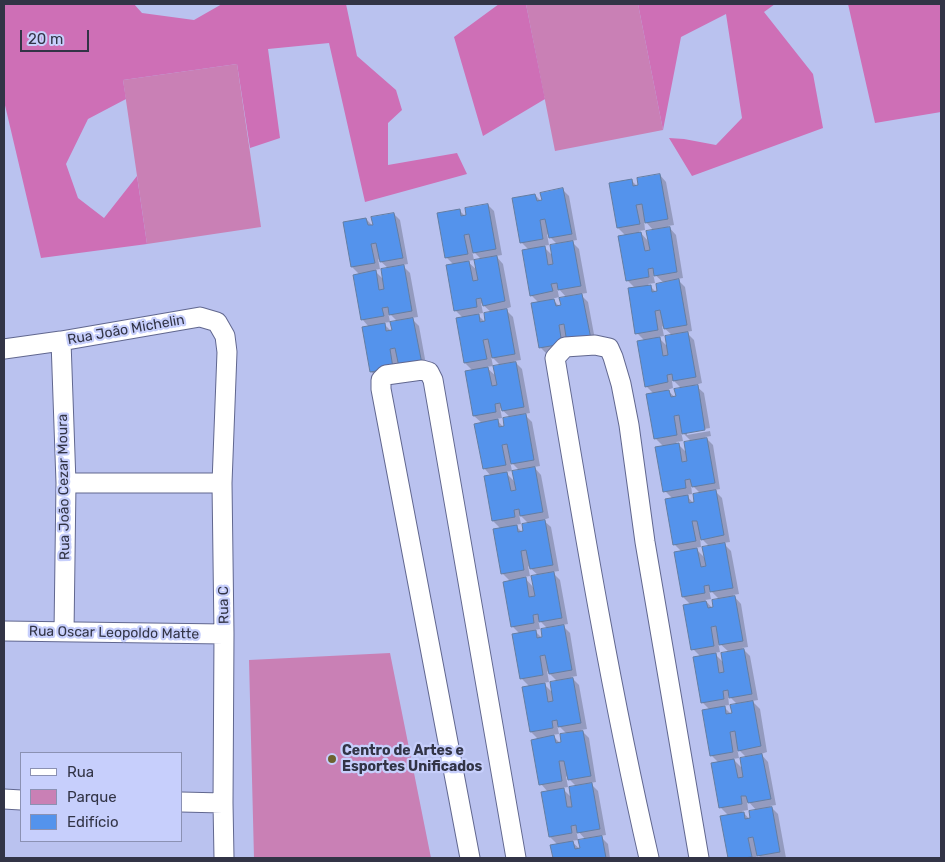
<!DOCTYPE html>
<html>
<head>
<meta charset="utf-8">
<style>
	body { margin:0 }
	#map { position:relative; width:945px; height:862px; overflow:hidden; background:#bac2ef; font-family:Rubik,sans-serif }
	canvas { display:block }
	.frame { position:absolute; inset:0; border:5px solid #323446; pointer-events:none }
	.legend { position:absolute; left:20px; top:752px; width:162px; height:90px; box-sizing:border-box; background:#c7cffc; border:1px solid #8b91b3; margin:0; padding:6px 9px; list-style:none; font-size:15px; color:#323446 }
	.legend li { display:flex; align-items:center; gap:10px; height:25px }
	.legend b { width:25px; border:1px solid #8b91b3 }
	.scale { position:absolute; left:20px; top:30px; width:69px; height:22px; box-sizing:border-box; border:2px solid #323446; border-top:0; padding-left:6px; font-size:15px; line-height:18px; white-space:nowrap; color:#323446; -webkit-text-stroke:4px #c7cffc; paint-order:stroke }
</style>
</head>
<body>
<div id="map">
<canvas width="945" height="862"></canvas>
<div class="frame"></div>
<ul class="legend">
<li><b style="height:6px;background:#fff"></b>Rua</li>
<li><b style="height:14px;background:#c980b5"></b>Parque</li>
<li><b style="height:14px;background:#5493ec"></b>Edifício</li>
</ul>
<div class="scale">20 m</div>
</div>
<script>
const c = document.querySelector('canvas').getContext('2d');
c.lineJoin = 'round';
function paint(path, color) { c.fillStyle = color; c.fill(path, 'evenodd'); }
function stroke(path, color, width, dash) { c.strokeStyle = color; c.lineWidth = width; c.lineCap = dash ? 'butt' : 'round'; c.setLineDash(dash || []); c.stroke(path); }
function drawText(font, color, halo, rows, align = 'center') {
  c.font = font + ' Rubik,sans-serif'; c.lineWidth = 4.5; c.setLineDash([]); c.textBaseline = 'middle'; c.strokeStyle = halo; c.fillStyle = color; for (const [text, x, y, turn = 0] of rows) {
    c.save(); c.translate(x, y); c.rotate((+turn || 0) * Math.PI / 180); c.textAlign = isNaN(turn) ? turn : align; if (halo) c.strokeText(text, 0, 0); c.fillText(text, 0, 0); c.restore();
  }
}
paint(new Path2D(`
	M526 4H638L663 130 555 151Z
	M237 64 261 227 147 244 123 80Z
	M390 653 431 858H254L249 660Z`), '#c980b5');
paint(new Path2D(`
	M4 4H134L142 13 194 20 222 4H346L357 56 396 90 402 110 388 123V165L457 153 467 174 365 202 329 43 268 49 280 138 250 148 237 64 123 80 126 99 88 119 66 164 78 198 104 218 137 176 147 244 41 258 4 101Z
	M499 4H526L545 99 483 136 454 37Z
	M638 4H775L764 12 813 74 823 128 692 176 669 138 684 139 716 145 742 118 726 14 681 37 663 130Z
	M848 4H941V112L875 123Z`), '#ce6fb6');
paint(new Path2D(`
	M660 175 666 182 674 225 668 226 676 235 683 278 677 279 685 287 692 331 686 332 694 340 702 383 695 385 704 393 710 428 687 432V435L710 431 711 436 705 437 713 445 720 489 714 490 722 498 730 542 723 543 731 551 739 594 733 595 741 604 748 647 742 648 750 656 758 700 752 701 760 709 767 752 761 754 768 762 776 805 770 806 778 814 786 858H761L756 853 757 858H729L722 817 728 815 721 808 713 764 719 763 711 755 710 710 702 702 701 657 693 649 691 605 683 597 675 553 682 552 674 544 673 499 665 491 663 446 655 438 654 394 646 386 645 341 637 333 635 288 627 280 626 236 618 228 631 180 640 189ZM644 220 654 231 649 242 639 231 645 230ZM653 273 664 283 659 295 648 284 655 283ZM662 326 673 336 668 347 658 337 664 336ZM672 381H674L682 389 678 400 667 390 673 388ZM681 431 692 442 687 453 676 442 683 441ZM691 484 701 494 696 506 686 495 692 494ZM700 537 710 547 705 558 695 548 701 547ZM709 589 720 600 715 611 705 600 711 599ZM718 642 729 652 724 663 714 653 720 652ZM728 695 738 705 733 713 731 714 723 706 729 705ZM737 748 747 758 743 769 733 759 739 758ZM747 800 757 811 752 822 742 811 748 810Z
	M563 190 569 196 577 240 571 241 579 249 587 293 580 294 588 302 596 345 547 354 540 347 539 303 531 295 529 250 521 242 535 195 541 201ZM547 234 558 245 553 256 543 246 549 245ZM557 287 567 298 562 309 552 299 559 297Z
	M488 205 494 211 502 255 496 256 503 264 511 307 505 309 513 317 521 360 514 361 522 369 530 413 524 414 532 422 540 466 534 467 541 475 549 518 543 520 551 527 559 571 552 572 560 580 568 624 562 625 570 633 577 676 571 677 579 685 587 729 581 730 589 738 596 782 590 783 598 791 606 835 600 836 608 844 610 858H554L552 846 558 845 550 837 548 792 541 784 539 740 531 732 530 687 522 679 514 635 520 634 512 626 511 582 503 574 501 529 493 521 491 476 484 468 482 423 474 416 473 371 465 363 463 318 455 310 454 265 446 257 459 210 468 219ZM472 250 482 260 478 271 467 261 474 260ZM481 303 492 313 487 324 477 314 483 313ZM491 356 501 366 497 377 486 367 493 366ZM500 408 511 418 506 430 496 419 502 418ZM510 461 520 471 515 482 505 472 512 471ZM519 514 529 524 525 535 515 525 521 524ZM528 566 539 576 534 588 524 577 530 576ZM538 619 548 629 544 640 534 630 540 629ZM547 671 558 682 553 693 543 683 549 682ZM557 724 567 734 563 746 552 735 559 734ZM566 776 577 787 572 798 562 788 568 787ZM576 829 586 840 582 851 571 841 578 840Z
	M394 214 400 220 408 264 402 265 410 273 418 317 411 318 419 326 427 370 378 378 371 372 363 328 369 327 362 319 360 275 352 267 366 219 375 228ZM378 259 389 269 384 280 374 270 380 269ZM388 312 398 322 393 333 383 323 390 322Z`), '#0003');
const building = new Path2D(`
	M660 174 668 219 645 223 642 204 636 205 640 224 617 228 609 183 632 179 633 186 638 185 637 178Z
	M563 188 572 234 549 238 545 219 540 220 543 239 520 243 512 198 535 194 537 201 542 200 540 193Z
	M488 204 496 249 473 253 469 234 464 235 468 254 445 258 437 213 460 209 461 216 466 215 465 208Z
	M394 213 403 258 380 262 376 243 371 244 375 263 351 267 343 222 366 218 368 225H373L371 217Z
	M670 227 677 272 654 276 653 268 648 269 649 277 626 281 618 236 641 232 645 251 650 250 646 231Z
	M573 241 581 286 558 290 557 283 551 284 553 291 530 296 522 250 545 246 548 265 553 264 550 245Z
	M497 256 505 301 483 306 481 298 476 299 477 307 454 311 446 265 469 261 473 281 478 280 474 260Z
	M404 265 412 311 389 315 388 307 382 308 384 316 361 320 353 275 376 270 379 290 384 289 381 269Z
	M679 279 687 325 664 329 660 310 655 311 658 330 635 334 628 288 651 285 652 292 657 291 656 284Z
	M582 294 591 339 567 343 564 324 559 325 562 344 539 348 531 303 554 299 556 306 561 305 559 298Z
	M507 309 515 354 492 358 488 339 483 340 487 359 464 363 456 318 479 314 480 322 485 321 484 313Z
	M413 318 422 364 399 367 395 348 390 349 393 368 370 372 362 327 385 323 386 331 392 330 390 322Z
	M688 332 696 377 673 381 672 374 667 375 668 382 645 387 637 341 660 337 663 356 668 355 665 336Z
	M516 362 524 407 502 411 500 403 495 404 496 412 473 416 465 371 488 367 492 386 497 385 493 366Z
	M698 385 705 430 682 434 679 415 674 416 677 435 654 439 646 394 669 390 671 397 676 396 674 389Z
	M526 414 534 460 511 464 507 444 502 445 506 465 483 469 474 424 498 419 499 427 504 426 503 418Z
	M707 438 715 483 692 487 690 479 685 480 686 488 663 492 655 447 679 443 682 462 687 461 684 442Z
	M535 467 543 512 520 516 519 509 514 510 515 517 492 521 484 476 507 472 511 491 516 490 512 471Z
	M716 490 724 535 701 540 697 521H692L696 541 673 545 665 499 688 495 689 503 694 502 693 494Z
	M545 520 553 565 530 569 526 550 521 551 524 570 501 574 493 529 517 525 518 532 523 531 522 524Z
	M725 543 733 588 710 592 709 585 704 586 705 593 682 597 674 552 697 548 701 567 706 566 702 547Z
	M554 572 562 618 539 622 538 614 533 615 534 623 511 627 503 582 526 577 529 597 535 596 531 576Z
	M735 596 743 641 719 645 716 626 711 627 714 646 691 650 683 605 706 601 708 608 713 607 712 600Z
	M564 625 572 670 549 674 545 655 540 656 543 675 520 679 512 634 536 630 537 638 542 637 541 629Z
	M744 649 752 694 729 698 728 690 723 691 724 699 701 703 693 657 716 653 719 673 724 672 721 653Z
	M573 678 581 723 558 727 557 720 552 721 553 728 530 732 522 687 545 683 548 702 553 701 550 682Z
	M753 701 761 746 738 751 735 731 730 732 733 752 710 756 702 710 725 706 726 714 732 713 730 705Z
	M583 731 591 776 568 780 564 761H559L562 781 539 785 531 740 554 735 556 743 561 742 560 734Z
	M762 754 771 799 748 803 746 796H741L742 804 719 808 711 763 734 759 738 778 743 777 740 758Z
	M592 783 600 829 577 833 576 825 571 826 572 833 549 837 541 792 564 788 567 807H572L569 787Z
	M772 807 780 852 757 856 753 837 748 838 752 857 743 858H728L720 816 744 812 745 819 750 818 749 811Z
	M602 836 606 858H553L550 845 573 841 575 849 580 848 578 840Z`);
paint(building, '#5493ec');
stroke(building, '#647da1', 1);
const street = new Path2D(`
	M61 341 66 483 64 632
	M4 349 61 341 200 317 217 322 225 336 227 352 222 483 224 634 223 803 224 858
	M66 483H222
	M4 631 224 634
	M4 799 21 800
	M181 802 223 803
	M470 858 381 389V380L386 375 422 370 429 372 433 380 516 858
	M649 858C611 693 583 525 555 358L565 347 595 345 609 348 613 357 621 384 629 425 645 542 699 858`);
stroke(street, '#61678f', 21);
stroke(street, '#fff', 19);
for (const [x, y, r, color] of [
	[332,759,5,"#6d622f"]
]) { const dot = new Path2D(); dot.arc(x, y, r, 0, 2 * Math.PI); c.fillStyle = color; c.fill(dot); stroke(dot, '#c7cffc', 2); }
drawText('14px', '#323446', '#c7cffc', [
	["Rua João Michelin",126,330,-10],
	["Rua João Cezar Moura",64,487,-91],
	["Rua C",224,605,-91],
	["Rua Oscar Leopoldo Matte",114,633,1]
]);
drawText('bold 14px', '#323446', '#c7cffc', [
	["Centro de Artes e",342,751],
	["Esportes Unificados",342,767]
], 'left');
</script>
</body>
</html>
